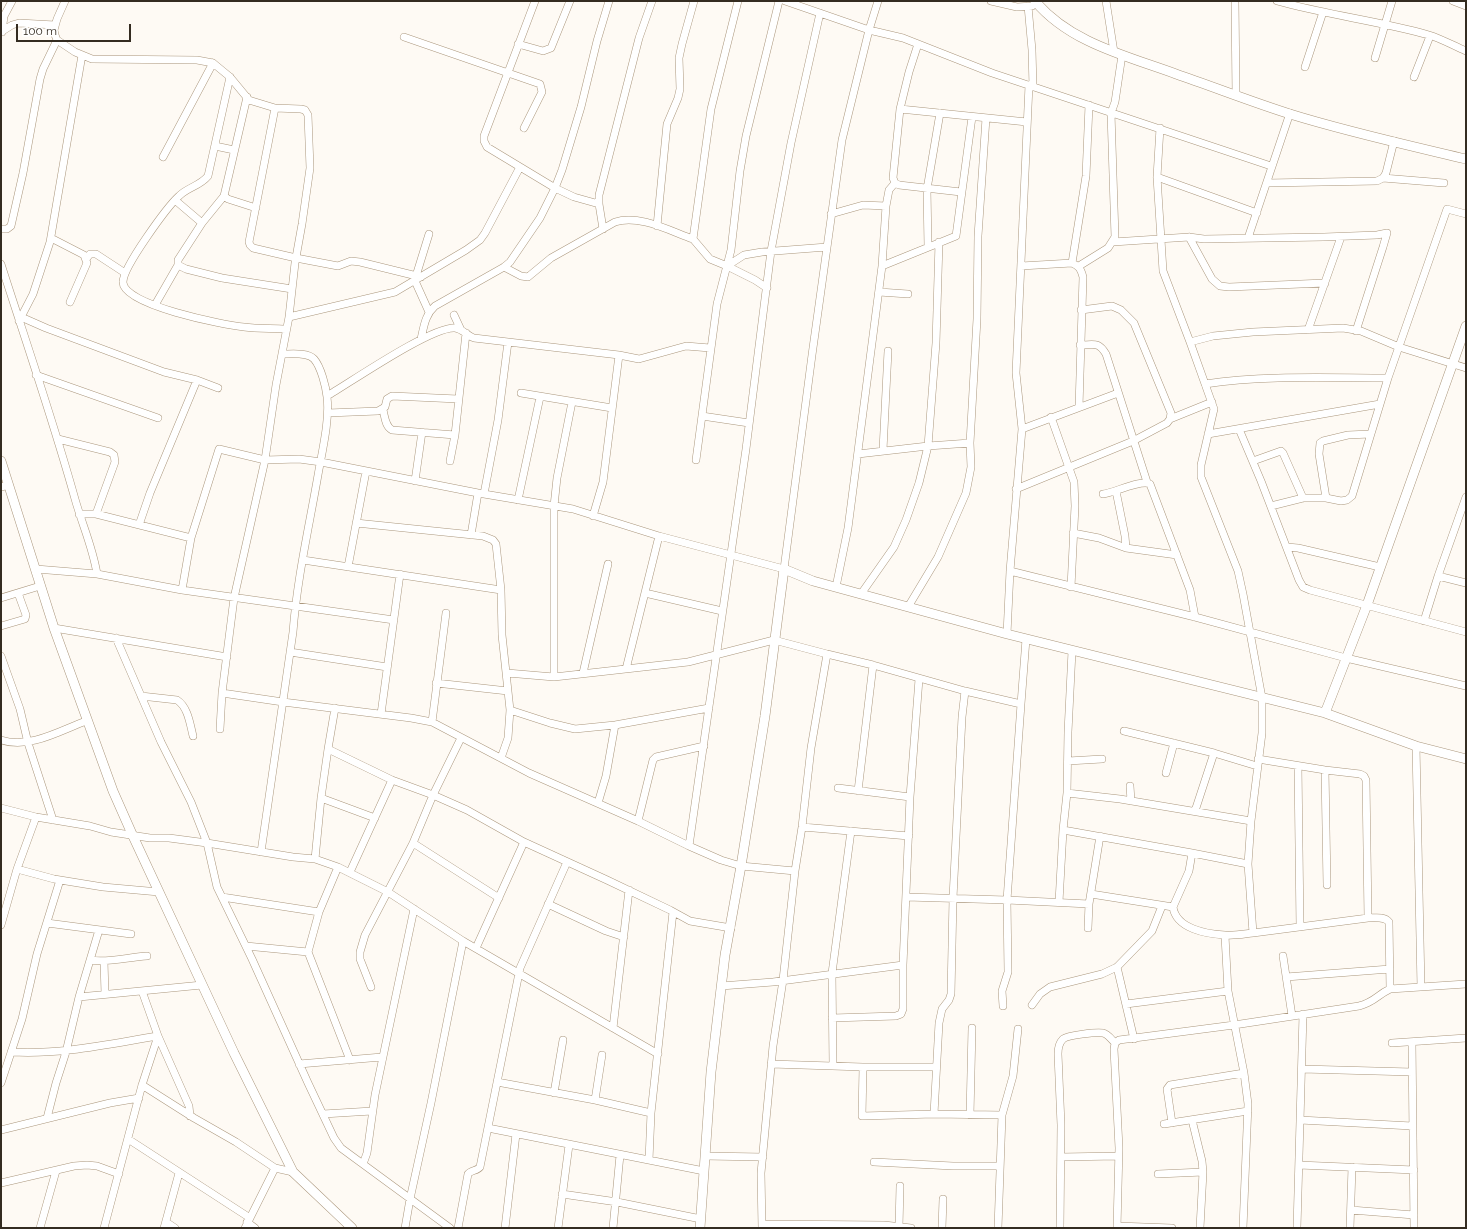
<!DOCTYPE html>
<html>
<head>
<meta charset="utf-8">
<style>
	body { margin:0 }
	#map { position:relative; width:1467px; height:1229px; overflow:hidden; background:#fefaf4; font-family:Raleway,sans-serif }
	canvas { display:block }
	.frame { position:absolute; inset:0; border:2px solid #342c21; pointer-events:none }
	.scale { position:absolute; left:16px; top:24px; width:115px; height:18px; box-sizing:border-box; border:2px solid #342c21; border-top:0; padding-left:5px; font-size:12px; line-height:14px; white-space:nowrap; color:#342c21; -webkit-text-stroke:3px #fff; paint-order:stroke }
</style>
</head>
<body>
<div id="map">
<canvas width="1467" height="1229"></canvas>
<div class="frame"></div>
<div class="scale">100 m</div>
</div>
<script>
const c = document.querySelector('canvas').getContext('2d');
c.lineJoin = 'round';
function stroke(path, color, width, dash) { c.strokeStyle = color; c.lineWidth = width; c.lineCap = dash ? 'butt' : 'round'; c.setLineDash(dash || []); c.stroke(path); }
const minor = new Path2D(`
	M65 1 57 19 54 30 55 35 57 40 75 52 92 59 197 60 213 63 230 77 249 100 252 101 275 108 301 109 305 110 308 115 310 168 302 224 295 263 289 317 276 385 265 460 234 598 222 693 220 729
	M535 1 484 136V141L487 147 555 188 574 197 599 204
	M738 1 711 109 693 239 710 259 727 266 755 280 767 288
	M785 1 869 30 903 38 992 73 1271 166
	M991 1 1017 7 1032 6
	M1106 1 1114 52
	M1235 1 1236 95
	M1277 1C1327 15 1379 21 1429 35 1442 39 1454 46 1466 51
	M1453 1 1466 6
	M1028 6 1032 50 1033 87
	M1 32 12 25 19 23 55 25
	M2 32 4 16 12 1
	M404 37 540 84 542 92 524 128
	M518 44 543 51 551 48 570 1
	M918 44 909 72 900 109 893 178 895 183 899 185 961 192
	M1375 58 1392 1
	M1305 67 1323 12
	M230 77 208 176C200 186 188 187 179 196 167 207 123 267 123 282 122 305 224 325 244 327 258 329 272 328 286 329
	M1414 77 1430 36
	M247 97 224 196 228 199 256 208
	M275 108 249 242 250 245 253 248 296 258 338 266 351 261 360 262 421 277
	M900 109 1027 122
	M1160 128 1157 177 1163 271 1190 342 1214 409 1201 465V477L1238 571 1243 594 1262 698V733L1251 821 1248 864 1253 933 1368 918C1375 918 1384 916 1389 922L1390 989
	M215 146 234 150
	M163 157 213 63
	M1157 177 1257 213
	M1383 178 1444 183
	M1267 183 1377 181 1383 178 1386 173 1394 141
	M224 196 202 223 178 260V265L186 269 222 278 292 289
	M175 200 202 223
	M831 214 863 205 886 206
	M657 226 667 124 678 98 680 89 679 58 682 44 694 1
	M1 229H7L11 226 23 173 40 79 43 69 57 40
	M603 229 599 204V195L639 38 652 1
	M1189 237 1212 279 1220 286 1229 287 1325 283
	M51 238 84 255 87 263 70 302
	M1248 238 1290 113
	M1113 242 1189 237 1204 239 1324 237 1377 235 1387 233 1383 247 1356 331
	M928 247 927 189 940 113
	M86 259 90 254H96L125 273
	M1072 263 1086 176 1089 105
	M1 264C26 342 53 420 75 499 82 524 93 548 97 574
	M727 266 744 255 762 252 827 247
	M882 266 886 206 889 190 895 183
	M1021 266 1072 263C1079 266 1081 269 1083 277L1079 407
	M1079 266 1108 248 1115 237 1111 113 1115 102 1122 55
	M504 267 521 276 528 277 551 258 615 222C639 214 670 231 693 239
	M416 276 429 234
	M415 281 429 312
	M879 292 908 294
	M155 305 178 265
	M454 315 461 330
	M21 317 46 328 164 372 197 380 218 388
	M289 317 395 292 466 250 480 240 485 233 520 167
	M19 321 33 294 50 242 82 55
	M1308 330 1341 237
	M421 339C424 326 425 315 435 306L504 267 510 262 540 218 555 188 562 170 581 107 597 41 609 1
	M1190 342 1213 336 1253 332 1343 328 1361 331 1399 347 1466 368
	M1080 345C1094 345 1098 341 1106 354L1147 482
	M36 375 158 418
	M1205 384C1265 375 1327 378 1388 378
	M521 393 612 408
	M327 396C351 382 432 326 455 328 463 329 467 336 474 338L619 355 639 359 686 346 710 348
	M383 410C385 417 385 426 392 430L455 435
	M328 413 378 411 385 407 387 399 392 396 458 399
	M702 416 749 423
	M1051 417 1074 482 1075 506 1071 587
	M1170 419 1212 402
	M1022 429 1118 393
	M1239 429 1261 481 1299 580 1303 587 1310 590 1466 632
	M1208 434 1380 404
	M58 439 110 452 114 455 115 462 96 514
	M883 450 888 351
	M858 454 928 446 970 443
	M696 460 717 304 731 250 740 171 746 136 779 1
	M450 461 455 435 466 333
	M1253 461 1281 451 1283 453 1303 498
	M415 481 422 432
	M1 487 9 485
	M1016 489 1133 441 1167 423 1170 419 1171 413 1134 323 1121 310 1112 306 1081 310
	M1116 491 1125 536 1126 548
	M484 494 498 420 508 342
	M1103 494C1114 493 1141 479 1150 484L1190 590 1195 617
	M1326 498 1319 454 1320 443 1323 441 1348 435 1370 434
	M518 500 540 397
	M1271 506 1303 498H1326L1341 501 1347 500 1352 496 1388 378 1447 209 1466 214
	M79 514H96L191 538
	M593 516 603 482 619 355
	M356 523 483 536 493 540 496 544 501 590 502 635 510 710 508 738 501 758
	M139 525 150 493 197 380
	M1073 533 1099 538 1126 548 1177 555
	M471 535 478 493
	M1287 547 1298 548 1380 567
	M303 560 501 590
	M348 567 366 471
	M36 569 97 574 182 590 394 620
	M1010 571 1195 617 1346 658 1466 686
	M1438 576 1466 583
	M836 587 848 528 882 266 956 236 972 117
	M182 590 191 538 219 449 265 460 299 459 321 462 478 493 573 509 659 536 784 569 812 355 842 140 869 30 878 1
	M645 593 722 611
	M861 594 894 547 906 520 919 483 928 446 936 343 939 242
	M1 598 40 586
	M908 607 938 557 966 493 971 467 970 443 977 319 978 236 986 118
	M1424 621 1438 576 1466 497
	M1 626 25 619 26 615 18 593
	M54 628 227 657
	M1007 634 1010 571 1022 429 1016 373 1029 85
	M116 638 161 742 191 802 207 843 217 887 252 959 308 1083 334 1138 341 1148 450 1228
	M290 652 387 667
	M1 656 20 709 28 743 53 820
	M626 669 659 536
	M507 673 554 677 688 662 774 640 827 654 873 665 965 691 1021 704 1026 639
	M583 673 608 564
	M554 677V506L557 478 572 402
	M436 683 508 691
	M222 693 283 702 411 718 432 722 529 773 638 821 689 846 721 860 741 866 795 871
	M141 696 177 700C188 707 190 724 193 736
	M335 708 328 749 392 780 433 795 467 810 524 842 607 880 670 910 690 921 731 928
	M510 710 550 723 575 729 615 725 709 708
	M381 714 400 574
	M432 722 446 613
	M1124 731 1214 753 1257 766
	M1 740C30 749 59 731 86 721
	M1416 746 1421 987
	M1258 759 1325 770 1360 774 1364 776 1366 780 1368 918
	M1068 761 1102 759
	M1298 766 1300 927
	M1325 770 1327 885
	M1166 773 1174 743
	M1130 786 1131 801
	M838 788 910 797
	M858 791 873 665
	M1067 793 1120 799 1251 821
	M321 798 375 818
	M598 803 606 776 615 725
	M1 808 36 817 90 826 111 832 150 838H169L207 843 293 857 315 859 338 867 388 892 463 941 658 1054
	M1195 811 1214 753
	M638 821 653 760 656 757 704 746
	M802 827 909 836
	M1063 830 1192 853 1248 864
	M413 843 499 898
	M689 846 746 449 771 251 791 143 820 13
	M261 852 293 632C297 579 309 527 318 475 322 452 330 419 327 397 326 387 321 367 314 359 308 352 291 354 282 354
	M1192 853 1189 871 1173 907C1176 929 1207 934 1225 935 1234 936 1244 934 1253 933
	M315 859 321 798 328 749
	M17 869 54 879 103 887 159 892
	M350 872 392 780
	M1091 894 1173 907
	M222 897 319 912
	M906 897 1007 900 1089 904
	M1059 902 1063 830 1067 793 1068 732 1072 651
	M548 904 606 931 624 937
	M47 923 131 934
	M1 925 17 869 36 817
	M1088 928 1089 904 1100 836
	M1225 936 1228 991 1244 1073 1248 1104 1243 1228
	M246 946 308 952 350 1060
	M476 948 524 842
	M308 952 319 912 338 867
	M1283 956 1292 1016
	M90 960C109 963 128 957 147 956
	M104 961 105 994
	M903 965 910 797 919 679
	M1117 967 1134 1039
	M1286 977 1390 969
	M721 986 773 982 903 965V1009L901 1014 896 1016 832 1018
	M371 987 360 959V952L365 935 413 843 433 795 461 738
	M142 991 158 1036 189 1106 190 1116
	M79 997 202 985
	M1126 1004 1228 991
	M1032 1005 1040 994 1050 987 1102 974 1117 967 1152 931 1162 906
	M1003 1006 1002 991 1008 972 1007 900 1021 704
	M613 1028 629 890
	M1412 1042 1414 1228
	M1392 1043 1466 1038
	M11 1052C61 1055 109 1044 158 1036L142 1085 104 1228
	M299 1064 382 1057
	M771 1064 863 1067H936
	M833 1066 832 973 851 831
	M863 1067 862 1116 934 1114 1002 1115
	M1302 1069 1412 1072
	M497 1082 595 1100 651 1113
	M1 1083 22 1019 37 954 60 880
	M142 1085 194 1118 236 1142 275 1168 293 1172
	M554 1093 563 1040
	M595 1100 602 1055
	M323 1114 372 1111
	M934 1114 939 1023 942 1009 949 1000 951 994 953 898 962 717 965 691
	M970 1115 972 1028
	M47 1118 56 1083 66 1052 79 997 99 930
	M1192 1120 1202 1161 1203 1172 1200 1228
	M1300 1120 1412 1126
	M1172 1123 1167 1089 1170 1085 1244 1073
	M1164 1124 1248 1111
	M488 1128 704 1171
	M1 1130 110 1103 139 1098
	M128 1139 250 1218
	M705 1156 763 1157
	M1061 1157 1118 1156
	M649 1160 651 1113 673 912
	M874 1162 953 1166H999
	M363 1164 367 1153 375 1095 414 909
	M1299 1165 1414 1170
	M1158 1174 1203 1172
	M1 1183 74 1166 87 1165 97 1166 119 1174
	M562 1194 617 1202 701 1219
	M1351 1210 1414 1215
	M166 1222 175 1228
	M247 1222 255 1228
	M762 1224 884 1225 911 1228
	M1117 1226 1172 1228
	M899 1227 900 1186
	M40 1228 56 1171
	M164 1228 179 1173
	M245 1228 275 1168
	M405 1228 410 1199 431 1103 463 941
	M458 1228 468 1174C471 1170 477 1171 480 1167L520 968 567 862
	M505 1228 516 1134
	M558 1228 569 1145
	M613 1228 620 1155
	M762 1228 761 1173 773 1046 783 980 795 871 802 827 811 748 827 654
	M942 1228 943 1199
	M998 1228 1002 1115 1013 1076 1018 1029
	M1060 1228 1061 1125 1058 1054C1058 1049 1059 1043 1063 1039 1068 1035 1096 1032 1103 1033 1108 1034 1112 1040 1115 1043
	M1117 1228 1119 1148 1114 1049 1115 1043 1119 1040 1234 1025 1359 1006C1375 1002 1377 995 1390 989L1466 984
	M1297 1228 1303 1014
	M1350 1228 1352 1167`);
const tertiary = new Path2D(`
	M1035 1C1070 43 1127 56 1176 74 1214 87 1252 102 1290 114 1348 132 1407 145 1466 159
	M1 461 54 628 113 791 132 834 234 1053 293 1172 352 1228
	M1325 713 1367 605 1466 326
	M700 1228 711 1072 725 955 741 866 765 716 784 569 813 581 1007 634 1325 713 1416 746 1466 759`);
stroke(minor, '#ab977d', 8);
stroke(tertiary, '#ab977d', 10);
stroke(minor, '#fff', 7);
stroke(tertiary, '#fff', 9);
</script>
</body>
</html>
